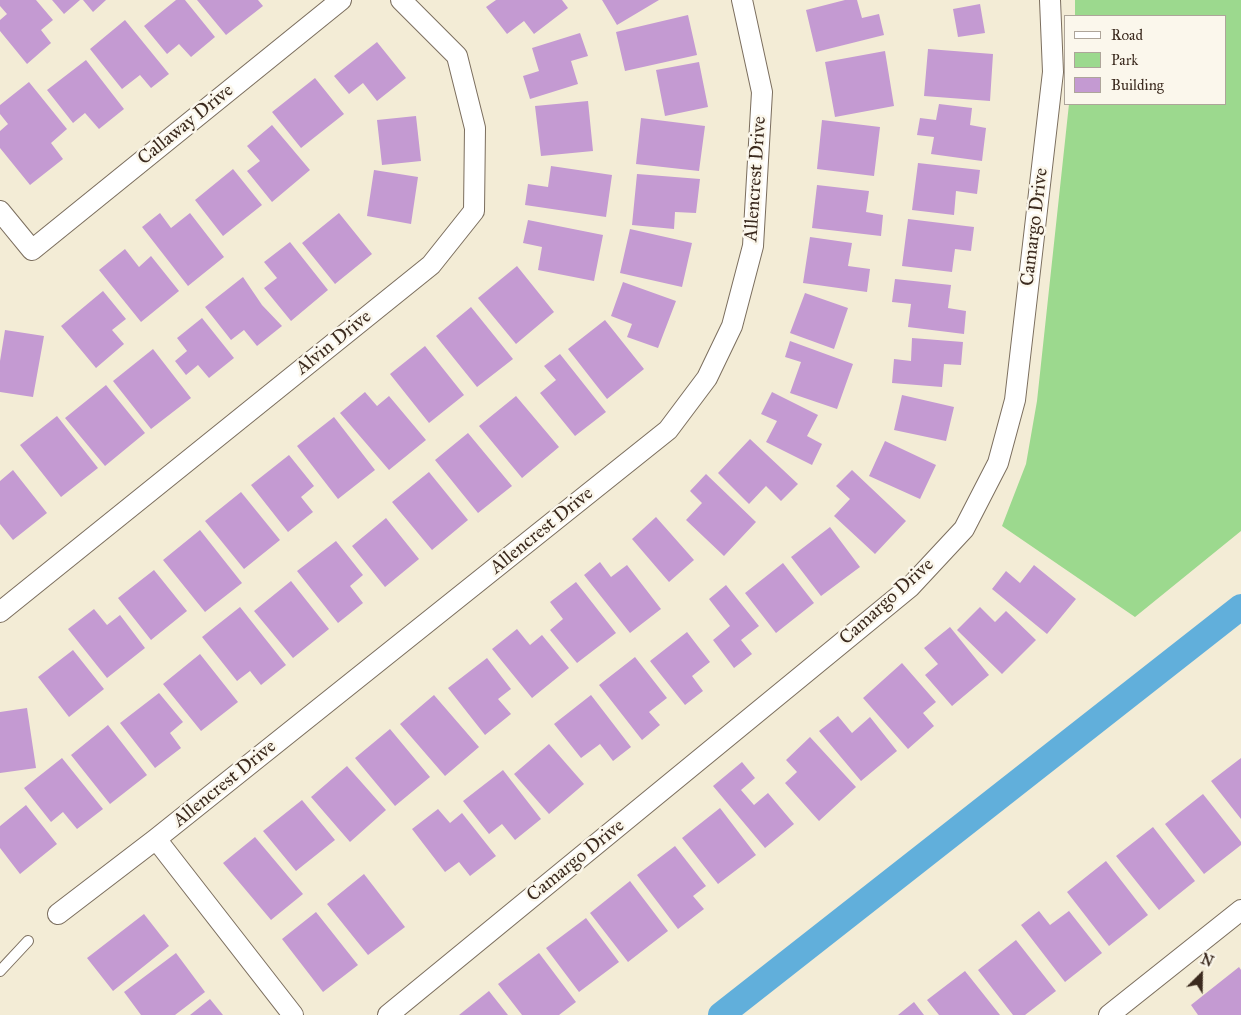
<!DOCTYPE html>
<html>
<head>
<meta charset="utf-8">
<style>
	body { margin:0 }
	#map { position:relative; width:1241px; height:1015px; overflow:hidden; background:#f3ecd6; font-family:"IM FELL Great Primer",serif }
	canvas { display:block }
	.legend { position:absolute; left:1064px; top:15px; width:162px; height:90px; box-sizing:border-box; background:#fbf7ec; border:1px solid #aea59a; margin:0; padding:6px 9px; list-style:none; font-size:15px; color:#3b2a1e }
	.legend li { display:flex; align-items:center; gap:10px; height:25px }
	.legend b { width:25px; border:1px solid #aea59a }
	.north { position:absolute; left:1176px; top:950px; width:50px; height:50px; -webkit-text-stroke:4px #fbf7ec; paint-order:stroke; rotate:23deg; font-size:14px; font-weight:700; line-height:20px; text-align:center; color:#3b2a1e }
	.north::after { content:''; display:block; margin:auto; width:18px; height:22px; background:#3b2a1e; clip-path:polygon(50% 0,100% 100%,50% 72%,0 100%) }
</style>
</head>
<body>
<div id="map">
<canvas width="1241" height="1015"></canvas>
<ul class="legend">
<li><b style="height:6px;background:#fff"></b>Road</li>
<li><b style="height:14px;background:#9cd98e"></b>Park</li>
<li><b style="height:14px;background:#c49ad2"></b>Building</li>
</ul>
<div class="north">N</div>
</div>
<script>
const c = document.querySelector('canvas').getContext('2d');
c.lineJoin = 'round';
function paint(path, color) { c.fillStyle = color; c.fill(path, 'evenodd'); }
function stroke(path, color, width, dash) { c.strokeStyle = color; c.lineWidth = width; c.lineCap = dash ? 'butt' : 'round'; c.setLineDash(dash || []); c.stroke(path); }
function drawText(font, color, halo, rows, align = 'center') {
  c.font = font + ' "IM FELL Great Primer",serif'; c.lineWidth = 5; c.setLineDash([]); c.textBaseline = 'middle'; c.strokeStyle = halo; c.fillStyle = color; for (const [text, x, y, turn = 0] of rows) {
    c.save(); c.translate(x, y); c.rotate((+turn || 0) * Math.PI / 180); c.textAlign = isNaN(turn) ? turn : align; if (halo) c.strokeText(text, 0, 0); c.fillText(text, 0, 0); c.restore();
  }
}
paint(new Path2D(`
	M1075 0H1241V531L1135 617 1002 526 1026 464 1037 401 1069 104H1225V16H1075Z`), '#9cd98e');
stroke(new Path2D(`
	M721 1015 1241 607`), '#61afdb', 26);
paint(new Path2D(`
	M0 0H36L53 20 41 30 51 43 27 64 0 31V20L7 14 0 6Z
	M52 0H80L64 14Z
	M83 0H106L93 12Z
	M176 0H185L215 37 191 57 179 44 167 54 144 26Z
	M197 0H258L263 6 226 35Z
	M496 0H562L568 8 534 34 524 21 507 34 486 7Z
	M602 0H659L617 25Z
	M845 0H857L862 18 879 14 884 35 816 52 806 10Z
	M980 4 985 33 958 37 953 9Z
	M688 15 697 55 625 71 616 32Z
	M125 20 169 74 151 88 140 75 122 89 90 49Z
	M580 33 588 56 571 61 578 84 530 99 523 76 539 71 532 48Z
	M377 42 406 78 377 101 363 83 349 94 334 76Z
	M928 49 993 54 990 101 924 96Z
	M885 51 894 106 835 117 825 62Z
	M86 60 124 109 99 129 85 113 73 123 47 90Z
	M699 62 708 107 665 116 656 70Z
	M315 78 344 114 301 148 272 112Z
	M29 82 67 129 51 143 63 159 30 185 0 148V131L8 124 0 114V105Z
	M588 101 593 151 541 156 535 106Z
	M939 104 972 108 970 125 986 128 982 161 931 154 934 137 917 135 920 118 936 120Z
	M416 116 421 161 382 165 377 120Z
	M641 118 705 126 699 171 636 164Z
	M822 120 880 127 874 176 817 169Z
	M272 125 310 170 272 202 247 171 260 161 247 146Z
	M918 163 980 170 977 194 956 191 954 215 912 210Z
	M551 166 612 175 606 217 525 205 528 184 548 187Z
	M233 169 262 205 223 236 195 200Z
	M374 170 418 177 411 224 367 216Z
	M637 174 700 179 696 213 675 212 674 229 632 225Z
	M817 185 869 191 866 212 883 215 881 236 812 228Z
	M160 213 171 228 190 213 224 257 188 286 142 227Z
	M339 213 372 254 335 284 302 243Z
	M908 219 974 227 971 251 955 249 952 272 902 266Z
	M528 220 603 235 594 281 538 270 542 247 523 243Z
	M630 229 692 243 682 287 620 273Z
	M810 237 852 243 848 266 870 269 867 292 803 283Z
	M290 242 328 290 291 321 264 288 277 278 264 262Z
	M125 249 139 267 151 256 179 291 141 322 99 270Z
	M517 266 554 312 516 344 478 298Z
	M243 277 262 305 282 326 257 346 244 330 231 340 205 307Z
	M895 279 951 285 948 308 966 311 964 334 908 327 911 304 892 302Z
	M623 282 676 301 658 348 627 337 632 324 611 316Z
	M103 291 126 319 112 330 124 344 96 368 61 326Z
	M805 293 848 308 834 349 790 333Z
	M471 307 513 359 477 387 436 336Z
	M202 318 234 358 209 378 198 365 186 375 175 361 187 351 177 338Z
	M605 320 644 369 607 399 568 349Z
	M5 330 44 336 33 397 0 392V361Z
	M912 338 963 342 961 365 944 364 942 387 892 383 894 359 911 361Z
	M790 341 853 364 837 409 790 393 801 362 785 357Z
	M425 346 464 395 429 423 390 374Z
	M153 349 191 398 151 429 113 381Z
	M560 354 606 412 575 436 540 393 556 380 544 366Z
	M106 385 145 433 105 466 65 418Z
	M365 392 377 406 389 396 426 440 389 470 340 413Z
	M772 392 818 415 807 436 822 444 812 465 766 442 777 421 761 414Z
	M902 395 954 407 946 441 894 430Z
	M516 396 559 447 522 478 479 426Z
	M57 416 98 468 61 497 20 445Z
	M334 417 375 470 338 499 297 446Z
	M468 433 512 486 478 513 435 460Z
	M750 439 798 484 781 501 766 486 749 504 718 473Z
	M885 441 936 465 920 499 869 476Z
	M289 455 314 486 301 497 313 512 288 532 251 485Z
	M13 470 47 513 13 540 0 524V481Z
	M852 470 906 521 875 554 834 516 850 499 836 486Z
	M429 472 468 520 432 550 392 502Z
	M706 474 756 522 724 556 686 520 702 503 690 491Z
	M241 492 280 540 244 569 205 521Z
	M656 517 694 560 669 582 632 539Z
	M386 518 419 559 385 587 352 546Z
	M830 527 860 567 821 596 791 557Z
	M200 530 242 583 205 612 163 560Z
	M336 541 363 575 350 586 363 603 338 623 297 571Z
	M600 562 611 577 627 565 661 609 630 633 584 575Z
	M783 563 814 603 776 633 745 593Z
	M1034 565 1076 599 1047 634 992 589 1006 571 1020 583Z
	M154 570 187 611 151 640 118 598Z
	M291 581 329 629 293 658 254 611Z
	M576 582 616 633 577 663 550 630 563 619 550 602Z
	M726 585 759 626 741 640 752 654 734 668 713 640 730 626 709 599Z
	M240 607 286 665 261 685 250 671 237 681 202 637Z
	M980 607 995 622 1006 611 1036 640 1002 674 957 630Z
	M94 609 107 625 120 615 145 648 107 678 68 629Z
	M950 627 989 675 952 706 925 675 938 664 924 648Z
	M517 629 530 645 542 635 569 668 532 698 492 649Z
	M687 632 710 662 692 676 703 691 685 705 650 661Z
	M73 650 104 689 69 717 38 677Z
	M200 654 238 702 201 731 163 684Z
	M635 657 667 698 649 712 660 725 642 740 599 685Z
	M487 658 511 689 498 699 511 714 485 735 448 688Z
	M902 663 936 702 923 713 934 726 908 749 863 698Z
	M159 693 183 722 170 733 181 748 155 768 120 723Z
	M434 695 479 747 445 776 400 724Z
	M591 695 631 747 613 761 600 744 581 758 554 724Z
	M27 708 36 768 0 773V712Z
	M838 716 852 733 870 717 897 751 861 781 819 731Z
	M108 725 147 775 110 804 71 755Z
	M390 729 430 777 395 806 355 758Z
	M810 737 856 787 819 821 785 783 797 772 786 760Z
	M549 744 584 784 549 814 514 774Z
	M62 758 103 809 77 829 63 812 51 822 24 788Z
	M1241 758V819L1211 781Z
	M742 762 755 778 741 790 754 805 768 793 794 824 765 848 713 786Z
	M347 766 386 810 350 842 311 797Z
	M503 770 541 819 515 840 502 824 489 834 463 801Z
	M1203 794 1241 842V845L1204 874 1165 824Z
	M302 800 335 840 296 871 263 831Z
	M26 805 57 844 20 874 0 848V826Z
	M720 808 756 855 718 884 682 838Z
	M438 809 450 823 462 813 496 856 470 876 459 862 445 872 412 829Z
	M1153 827 1195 881 1159 910 1116 856Z
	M255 837 303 894 271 920 223 863Z
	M675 846 706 886 693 896 704 909 678 929 637 875Z
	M1106 861 1148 915 1109 946 1067 892Z
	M364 874 405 927 368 955 327 904Z
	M630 881 668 931 628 962 590 913Z
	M1039 911 1050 925 1069 911 1102 953 1065 982 1021 925Z
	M316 912 358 965 323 992 282 939Z
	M144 914 169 946 113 991 87 958Z
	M586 918 619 962 579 992 546 948Z
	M1016 940 1056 991 1025 1015H1013L978 970Z
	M176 953 205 992 175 1015H141L124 992Z
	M539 953 576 1002 559 1015H522L498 984Z
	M1239 967 1241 970V1015H1198L1191 1005Z
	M965 971 1000 1015H939L927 1000Z
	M489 991 508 1015H459Z
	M210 999 223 1015H190Z
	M914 1002 924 1015H898Z`), '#c49ad2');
const lane = new Path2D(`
	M0 971 28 941`);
const street = new Path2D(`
	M0 211 32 250 341 0
	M0 612 431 265 474 211 475 128 457 56 401 0
	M156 839 293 1015
	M58 914 156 839 668 430 707 378 732 326 753 246 762 92 742 0
	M388 1015 910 587 964 529 998 463 1015 400 1053 72 1050 0
	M1109 1015 1241 910`);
stroke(lane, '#7b6e5e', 12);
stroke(street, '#7b6e5e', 22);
stroke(lane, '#fff', 10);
stroke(street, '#fff', 20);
drawText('19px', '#3b2a1e', '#fbf7ec', [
	["Callaway Drive",186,125,-39],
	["Allencrest Drive",756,179,-86],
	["Camargo Drive",1035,227,-83],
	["Alvin Drive",334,343,-39],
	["Allencrest Drive",542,531,-39],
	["Camargo Drive",887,602,-42],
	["Allencrest Drive",225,784,-39],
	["Camargo Drive",576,861,-39]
]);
</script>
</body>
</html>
